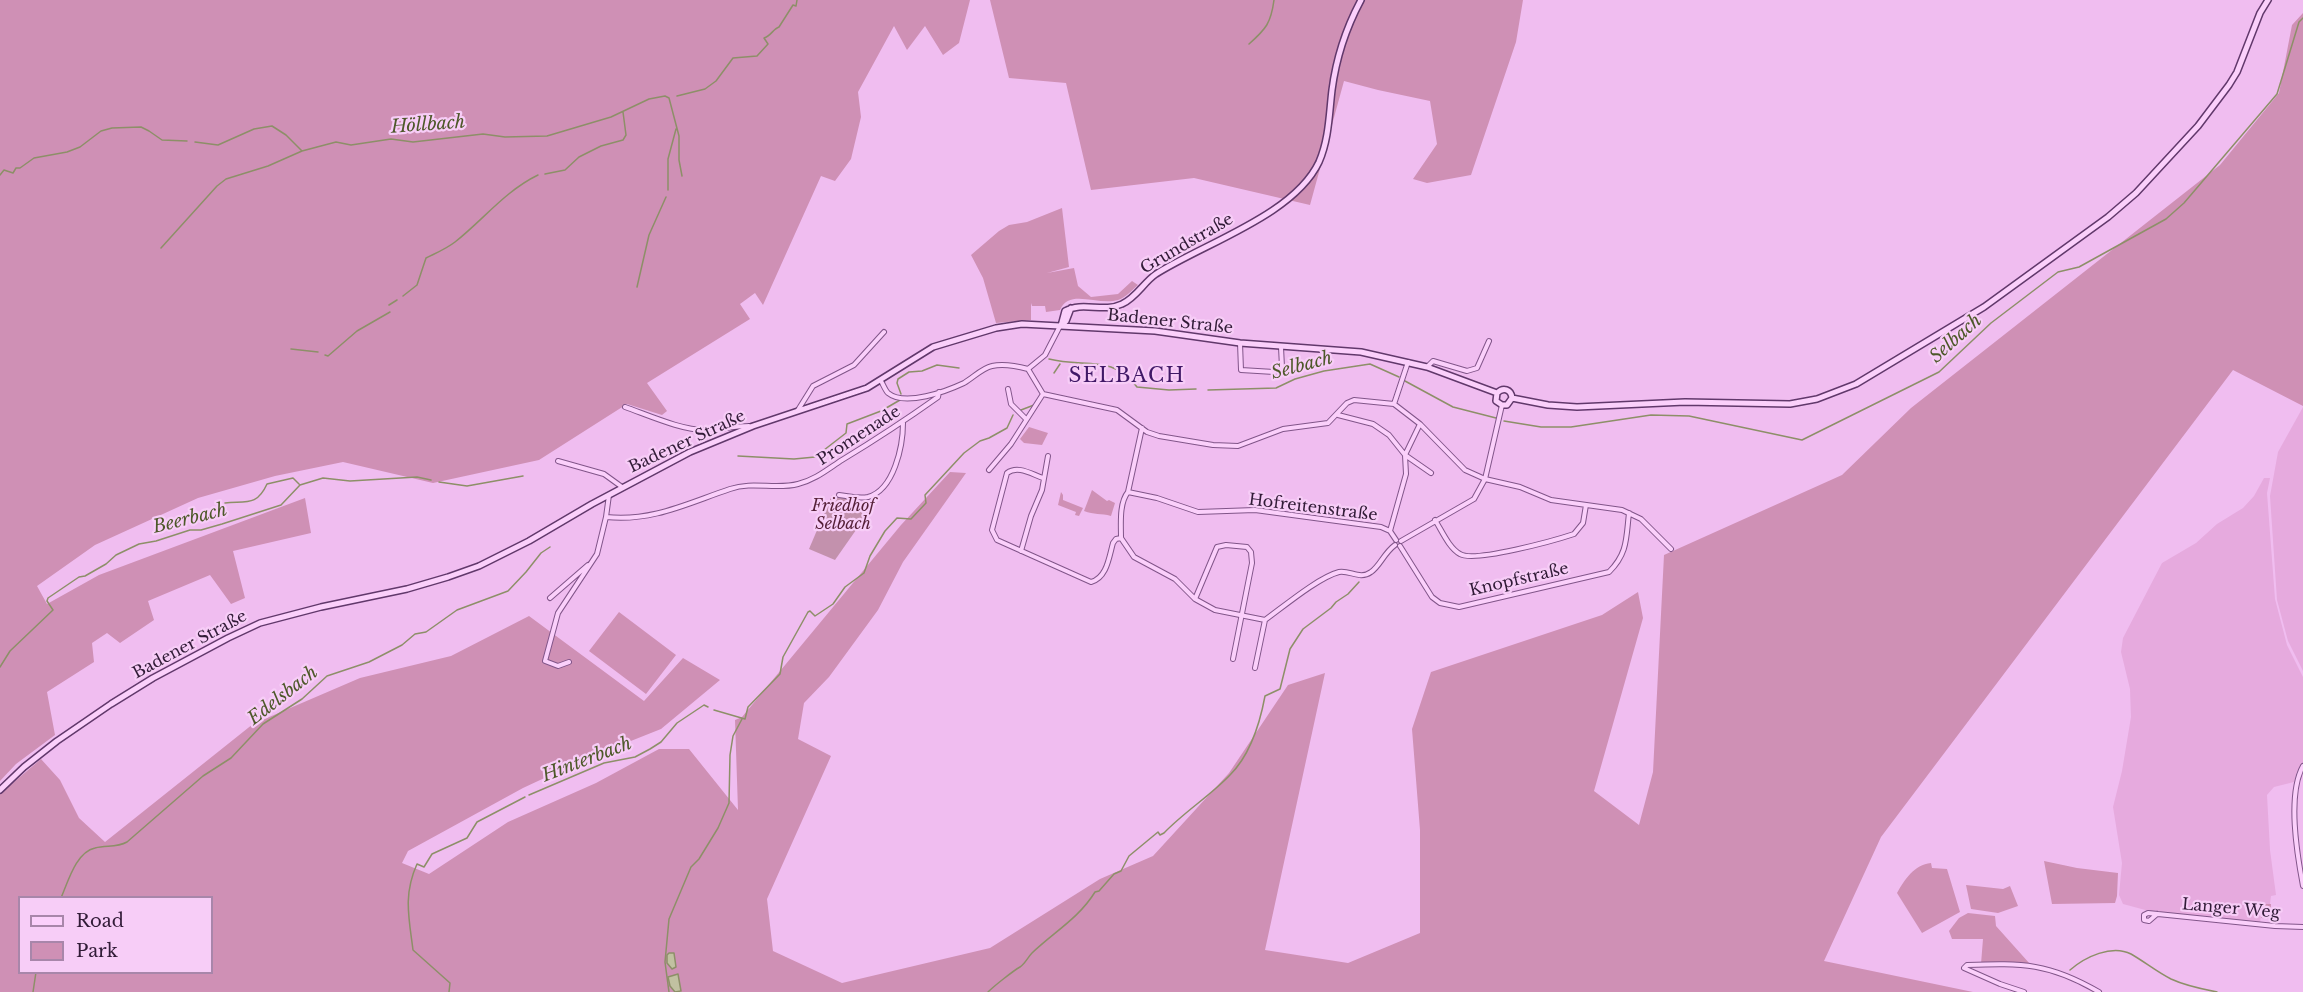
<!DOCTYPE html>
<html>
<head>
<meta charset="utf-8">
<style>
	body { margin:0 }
	#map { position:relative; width:2303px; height:992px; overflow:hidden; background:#f0bdf0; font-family:"Libre Baskerville",serif }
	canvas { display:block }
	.legend { position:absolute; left:18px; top:896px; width:195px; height:78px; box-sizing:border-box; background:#f7cdf7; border:2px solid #a886aa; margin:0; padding:8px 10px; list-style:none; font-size:18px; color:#311b37 }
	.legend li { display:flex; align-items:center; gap:12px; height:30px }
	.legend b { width:30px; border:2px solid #a886aa }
</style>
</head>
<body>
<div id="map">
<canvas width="2303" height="992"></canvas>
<ul class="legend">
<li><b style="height:8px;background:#fbd0fb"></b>Road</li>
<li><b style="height:16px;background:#cf90b5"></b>Park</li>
</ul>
</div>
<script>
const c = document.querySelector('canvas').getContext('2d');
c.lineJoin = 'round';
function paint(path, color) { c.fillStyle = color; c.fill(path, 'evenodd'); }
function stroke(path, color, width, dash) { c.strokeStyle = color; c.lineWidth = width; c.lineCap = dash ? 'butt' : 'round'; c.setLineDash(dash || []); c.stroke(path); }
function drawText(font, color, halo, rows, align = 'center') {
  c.font = font + ' "Libre Baskerville",serif'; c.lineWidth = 4.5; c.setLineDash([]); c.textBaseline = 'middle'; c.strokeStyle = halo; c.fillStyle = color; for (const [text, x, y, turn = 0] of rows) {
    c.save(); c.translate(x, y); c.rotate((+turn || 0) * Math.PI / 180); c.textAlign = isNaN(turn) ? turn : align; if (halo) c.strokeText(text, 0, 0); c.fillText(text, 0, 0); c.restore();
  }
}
paint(new Path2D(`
	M2303 407V671L2288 641 2277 600 2270 496 2278 452Z
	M2264 478H2270L2267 493 2275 599 2287 645 2303 677V763L2297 771 2294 782 2274 787 2267 795 2270 850 2276 895 2271 896 2270 904H2262L2260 924 2149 911 2123 904 2119 895 2122 863 2113 807 2122 771 2131 717 2130 689 2121 652 2123 638 2162 563 2196 543 2217 524 2243 508 2254 496Z`), '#e6aade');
paint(new Path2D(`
	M0 0H970L959 43 943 55 925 26 907 50 894 26 858 92 861 117 851 159 835 181 821 176 763 305 755 293 740 304 750 319 647 383 667 411 662 415 627 404 539 460 433 483 343 462 275 476 198 498 95 545 37 586 47 604 99 575 305 498 311 533 233 551 245 598 231 604 210 575 148 601 154 620 120 643 107 633 92 643 94 662 47 692 55 735 16 764 0 781Z
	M990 0H1523L1516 42 1471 175 1427 183 1413 179 1437 144 1430 101 1378 90 1344 81 1310 205 1194 178 1091 190 1066 83 1009 78Z
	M2303 13V406L2233 370 1881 837 1824 961 1973 992H681L678 974 670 986 675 992H0V794L41 759 60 780 79 818 105 842 253 724 360 678 451 656 529 616 644 701 683 658 720 680 661 729 583 760 523 788 408 851 402 863 429 874 508 822 596 783 659 749H689L738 810 735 720 742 717 901 525 950 472 966 473 903 562 878 610 829 677 804 703 798 739 831 756 767 899 773 951 842 983 990 948 1100 879 1153 856 1229 773 1288 685 1325 673 1265 950 1348 963 1420 933V830L1412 729 1431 672 1602 615 1638 592 1643 618 1594 791 1639 825 1653 772 1664 555 1842 475 1911 408 2220 165 2279 93 2292 25ZM20 898H212V972H20Z
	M1062 208 1069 267 1047 273 1074 268 1078 286 1091 297 1118 294 1132 281 1138 285C1132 290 1125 298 1118 300 1098 306 1069 288 1060 310L1046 312 1045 306H1032L1031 303V320L996 323 983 278 971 255 999 231 1009 225 1027 222Z
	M1029 427 1048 433 1042 445 1024 443 1020 439Z
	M1092 490 1107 501 1109 500 1115 503 1111 516C1101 513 1094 515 1084 511Z
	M1061 492 1063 495V500L1083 508 1079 516 1075 515 1076 512 1058 505Z
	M619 612 676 655 646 694 589 651Z
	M2044 861 2077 868 2118 873 2117 896 2115 903 2052 904Z
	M1931 863 1932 868 1947 869 1960 912 1922 933 1897 893C1905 879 1914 865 1931 863Z
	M1966 885 2003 889 2010 886 2018 906 1998 913 1971 909Z
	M2262 904H2271L2270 919 2261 918Z
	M1968 913 1995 916 1996 926 2030 964H1981L1983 939H1952L1949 931 1959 918Z`), '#cf90b5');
paint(new Path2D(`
	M832 495 849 496 869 507 856 530 835 560 809 549Z`), '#c391ad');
const water = new Path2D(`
	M669 953H674L676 967 672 969 667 963V955Z
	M678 974 681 991 675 992 670 986 668 977Z`);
paint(water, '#c1c1a1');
stroke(water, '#8d8f68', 1.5);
stroke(new Path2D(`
	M1249 44C1266 29 1271 23 1274 0
	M677 96 705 89 716 81 733 58 757 56 768 44 764 38C771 36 773 29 779 27L793 5 796 6 797 0
	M195 142 218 145 254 129 272 126 286 135 302 151 336 142 351 145 391 139 413 142 483 134 505 137 547 136 611 117 649 99 665 96 669 98 679 136V160L682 176
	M545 174 565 170 579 157 601 146 623 140 626 135 623 112
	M0 175 4 170 13 173 16 168H20L34 158 67 152 80 147 101 131 112 128 141 127 149 131 162 140 187 141
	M668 190V159L676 129
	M161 248 217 186 226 179 268 166 302 151
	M637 287 649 235 666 197
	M403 296 417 285 426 258C436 253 446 249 455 242 483 220 505 191 538 175
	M389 305 397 300
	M291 349 318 352
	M325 355 328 356 357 331 390 312
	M1049 359C1084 368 1113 354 1137 387L1169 390 1196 389
	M1054 373 1060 364
	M1405 381 1453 407 1496 418
	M1208 390 1276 388 1295 379 1324 371 1370 364 1399 377
	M901 394 897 383 898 379 909 372 922 371 937 365 959 368
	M1021 410 1034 405
	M1504 421 1541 427H1571L1651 415 1689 416 1802 440 1939 372 1991 323 2058 272 2079 267 2166 219 2184 203 2277 94 2299 22 2303 18
	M738 456 794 459 815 457 846 433 847 424 881 411 900 400
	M439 482 467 486 523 476
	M225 503C247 501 257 506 267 484L293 478 299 484
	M0 667 10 651 53 610 47 601 48 598 79 577 85 576 106 564 116 555 139 544 156 541 190 530H201L222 524 281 505 300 485 323 478 350 481 417 477 431 480
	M714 710 745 719 748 707 780 674 783 657 808 612 810 611 815 616 833 604 845 587 864 573 870 556 885 531 897 518 911 519 926 503 925 495 964 453 980 441 989 438 1007 428 1013 415
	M529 795 604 763 635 757 650 749 661 742 677 723 704 705 708 707
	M61 898C68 882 76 852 95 848 107 845 116 848 127 842L203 776 231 758 263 724 302 699 327 676 369 662 402 645 415 634 426 632 457 610 508 591 526 572 541 553 550 547
	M2070 970C2085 957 2112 944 2131 954 2145 962 2157 972 2171 979 2186 986 2202 989 2217 992
	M33 992 36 972
	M449 992 450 983 413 950C409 918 403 895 417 864L424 867 432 854 467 838 477 822 525 797
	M669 992 665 962 669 919 691 867 699 859 718 828 729 803 730 755 733 736 742 719
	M988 992C994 986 1013 971 1020 967 1025 964 1028 957 1032 953 1054 932 1079 918 1095 892L1099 891 1114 874 1121 871 1129 856 1158 832 1160 835 1164 833C1184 812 1210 796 1230 775 1250 755 1260 723 1265 696L1280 689 1290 649 1303 629 1331 608 1336 602 1348 594 1359 582`), '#8d8f68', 1.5);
const street = new Path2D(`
	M1240 343 1241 370 1274 372 1280 370 1282 367 1281 347
	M1427 367 1433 361 1467 371 1477 368 1489 341
	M1028 369 1045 355 1060 326
	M881 381C883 384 885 390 888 393 905 407 947 391 964 383 973 378 982 368 992 366 1004 363 1017 366 1028 369L1043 394 1117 410 1147 432 1159 436 1213 445 1238 446 1283 429 1328 423 1347 403 1354 400 1394 404 1420 424 1465 470 1485 479 1520 487 1551 500 1622 510 1641 519 1671 549
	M1008 389 1011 404 1026 419
	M1394 404 1408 362
	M625 407C648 415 683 431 707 430 721 429 735 426 749 426
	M798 410 813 386 854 365 884 332
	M1338 415 1373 424 1389 435 1405 455 1431 473
	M558 461 604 474 622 487
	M989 470 1011 444 1043 394
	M1043 478C1031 474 1018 465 1007 473L992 530 997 540 1091 582C1107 578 1109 557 1113 543L1116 539 1121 538
	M1128 492 1157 498 1198 512 1255 510 1381 527 1390 531 1396 540
	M839 495C849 496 858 499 868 497 894 490 903 446 903 423
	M606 517C652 522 688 503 730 489 753 481 776 490 798 484 815 480 828 469 842 460 875 440 907 419 938 397L939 392
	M1435 520C1442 531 1449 548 1460 554 1474 563 1556 540 1574 534L1583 523 1586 505
	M1390 531 1406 474 1405 455 1420 424
	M1121 538 1134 557 1175 579 1195 599 1215 610 1265 620C1283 607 1319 577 1339 572 1350 570 1360 580 1371 572 1380 566 1384 553 1395 545
	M1121 538C1121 524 1119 503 1128 492L1142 428
	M1401 541 1474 499 1485 479 1502 405
	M1400 546 1432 597 1440 603 1459 607 1609 572C1628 553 1626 538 1629 513
	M1021 551 1031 516 1042 490 1048 456
	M550 598 588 565
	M1195 599 1217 547 1226 545 1247 547 1251 552 1252 563 1233 659
	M569 662 558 666 545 661 558 613 597 554 606 517 609 495
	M1255 668 1265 620
	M2303 766C2287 795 2297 854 2303 886
	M2157 914 2149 921 2144 920V915L2148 913 2275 926 2303 927
	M2024 992 2000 984 1964 968 1967 965C2023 963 2049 963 2099 992`);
const secondary = new Path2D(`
	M1061 326 1065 311C1083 301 1103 313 1122 304 1136 298 1144 282 1156 274 1205 243 1294 215 1319 162 1329 139 1329 115 1332 90 1336 59 1346 28 1361 0
	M1061 326 1066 321 1071 308
	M1497 393 1496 401 1502 405H1507L1512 398
	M1497 393C1503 387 1511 389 1512 398
	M1512 398 1548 405 1577 407 1685 402 1790 404 1817 399 1856 384 1984 307 2108 217 2136 193 2198 126 2229 85 2237 72 2260 13 2268 0
	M0 790 24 767 57 741 111 704 153 678 228 638 260 623 321 607 407 589 448 577 479 566 529 541 592 504 690 452 753 426 867 388 933 347 996 328 1022 324 1155 331 1240 343 1361 352 1427 367 1497 393`);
stroke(street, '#815589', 6);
stroke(secondary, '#61386b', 8);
stroke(street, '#fbd0fb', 4);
stroke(secondary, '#fbd0fb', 5);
drawText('16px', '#311b37', '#f7cdf7', [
	["Grundstraße",1187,244,-30],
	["Badener Straße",1170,322,6],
	["Promenade",859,436,-33],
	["Badener Straße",687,442,-25],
	["Hofreitenstraße",1313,508,7],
	["Knopfstraße",1519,580,-13],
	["Badener Straße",190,645,-28],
	["Langer Weg",2231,909,5]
]);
drawText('italic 16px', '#552038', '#f7cdf7', [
	["Friedhof",843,506],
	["Selbach",843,524]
]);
drawText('italic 18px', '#4d5829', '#f7cdf7', [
	["Höllbach",428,125,-4],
	["Selbach",1956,339,-42],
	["Selbach",1302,366,-15],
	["Beerbach",190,519,-14],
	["Edelsbach",283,696,-38],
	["Hinterbach",587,760,-21]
]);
c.letterSpacing = '1.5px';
drawText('20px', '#401867', '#f7cdf7', [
	["SELBACH",1127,376]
]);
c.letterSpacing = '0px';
</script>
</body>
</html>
